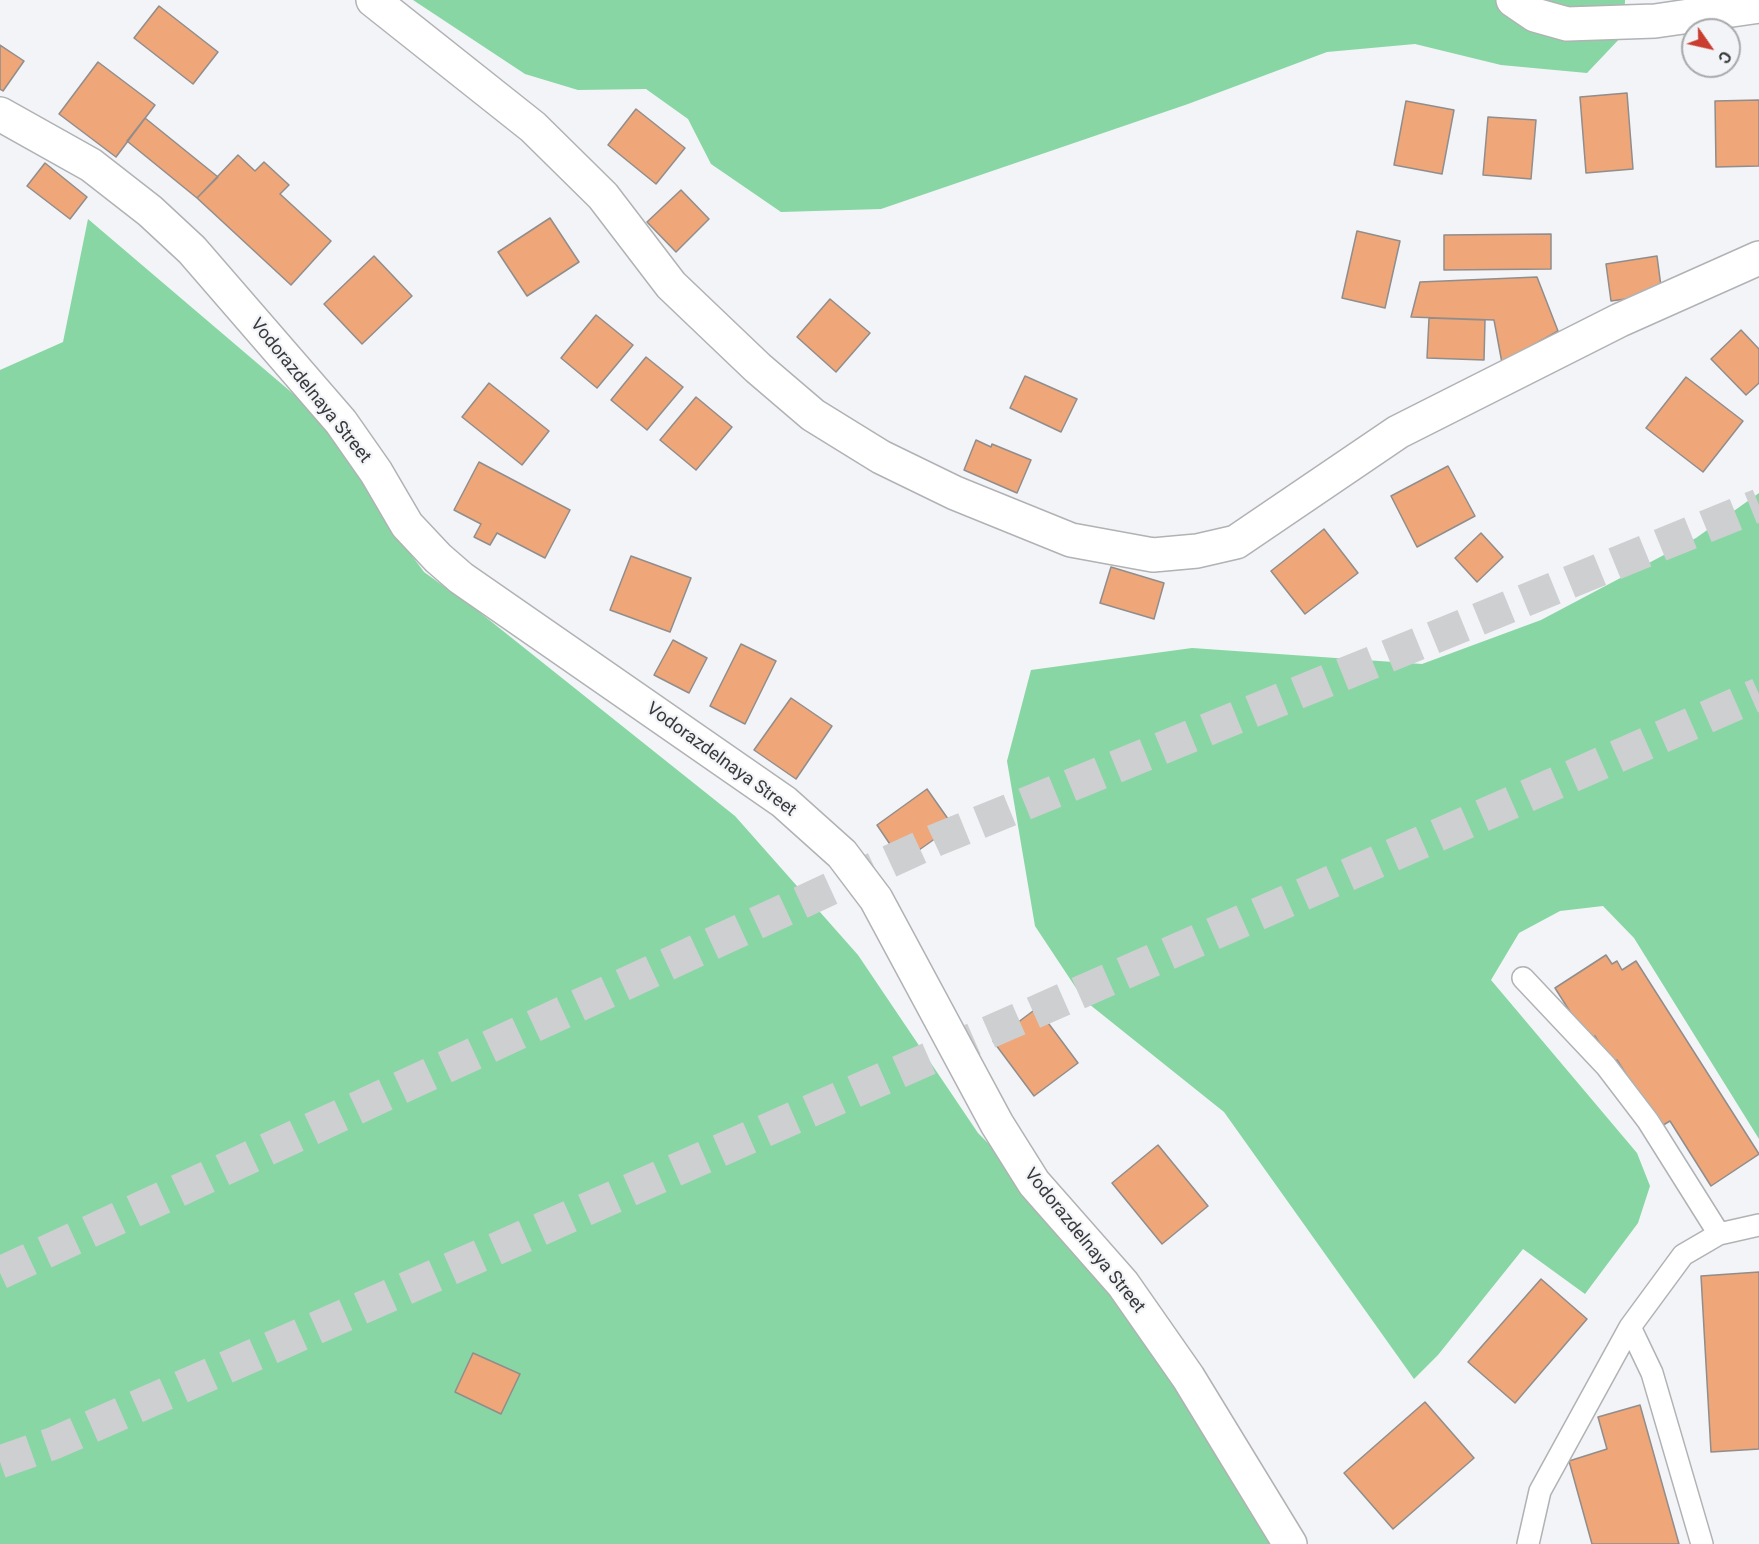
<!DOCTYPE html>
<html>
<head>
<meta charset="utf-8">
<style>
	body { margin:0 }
	#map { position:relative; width:1759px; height:1544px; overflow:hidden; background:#f2f4f7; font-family:Roboto,sans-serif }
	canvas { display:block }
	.north { position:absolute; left:1681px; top:18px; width:60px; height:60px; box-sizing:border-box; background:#f2f4f7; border:2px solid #a8a9ab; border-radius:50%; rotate:124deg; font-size:16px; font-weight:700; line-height:24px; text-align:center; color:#38393a }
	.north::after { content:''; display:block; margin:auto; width:21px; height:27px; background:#ca3d31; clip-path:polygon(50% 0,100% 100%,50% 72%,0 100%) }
</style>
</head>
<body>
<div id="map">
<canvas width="1759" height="1544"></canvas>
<div class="north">С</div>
</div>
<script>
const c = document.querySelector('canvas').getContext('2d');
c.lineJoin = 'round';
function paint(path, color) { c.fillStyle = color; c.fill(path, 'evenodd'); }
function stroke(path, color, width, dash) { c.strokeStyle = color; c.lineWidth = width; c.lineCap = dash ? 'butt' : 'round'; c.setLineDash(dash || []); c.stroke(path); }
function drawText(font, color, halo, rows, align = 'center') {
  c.font = font + ' Roboto,sans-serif'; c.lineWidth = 4.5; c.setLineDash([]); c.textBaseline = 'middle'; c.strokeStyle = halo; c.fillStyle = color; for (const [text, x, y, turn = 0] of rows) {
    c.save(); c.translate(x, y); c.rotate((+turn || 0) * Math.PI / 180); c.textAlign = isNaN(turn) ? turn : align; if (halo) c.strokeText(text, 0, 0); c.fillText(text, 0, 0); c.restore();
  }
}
paint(new Path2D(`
	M413 0H1625L1624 34 1587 73 1501 65 1415 44 1327 52 1188 104 881 209 781 212 711 164 688 119 646 89 578 90 525 74Z
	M88 219 331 426 384 518 424 572 478 611 735 816 858 955 978 1133 1108 1264 1274 1544H0V370L63 342Z
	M1759 493V1139L1634 938 1603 906 1560 911 1519 933 1491 980 1637 1153 1650 1186 1638 1223 1585 1294 1523 1249 1438 1355 1414 1379 1224 1112 1084 1000 1035 926 1007 761 1031 670 1192 648 1422 664 1541 620 1696 538Z`), '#87d6a4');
const building = new Path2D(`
	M159 6 218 52 193 84 134 38Z
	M0 45 24 61 3 91 0 89Z
	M98 62 155 105 116 157 59 114Z
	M1627 93 1633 169 1586 173 1580 97Z
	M1759 100V166L1716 167 1715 101Z
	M1406 101 1454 110 1442 174 1394 165Z
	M636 109 685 148 656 184 608 145Z
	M1488 117 1536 120 1531 179 1483 175Z
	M145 118 218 177 197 198 127 141Z
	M238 155 255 171 264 162 289 185 280 194 331 241 291 285 197 198Z
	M45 163 87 197 70 219 27 186Z
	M681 190 709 219 676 252 647 222Z
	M550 218 579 262 527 296 498 252Z
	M1357 231 1400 241 1385 308 1342 298Z
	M1551 234V269L1444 270V235Z
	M374 256 412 296 362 344 324 304Z
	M1657 256 1662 294 1611 301 1606 264Z
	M1537 277 1558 331 1502 363 1494 320 1411 317 1420 282Z
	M830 299 870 333 836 372 797 337Z
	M596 315 633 345 597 388 561 358Z
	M1429 318 1485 320 1484 360 1427 358Z
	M1741 330 1759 349V383L1746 395 1711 359Z
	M646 357 683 387 647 430 611 400Z
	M1025 376 1077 399 1061 432 1010 408Z
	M1686 377 1743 421 1703 472 1646 428Z
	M489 383 549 431 522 465 462 417Z
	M696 397 732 427 696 470 660 440Z
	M976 440 991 447 992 444 1031 460 1017 493 964 470Z
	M479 462 570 510 545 558 497 533 490 545 474 537 481 524 454 510Z
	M1448 466 1475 516 1417 547 1391 496Z
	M1324 529 1358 573 1305 614 1271 571Z
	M1481 533 1503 557 1477 582 1455 558Z
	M631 556 691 578 670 632 610 610Z
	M1111 567 1164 583 1154 619 1100 603Z
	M673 640 707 658 689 693 654 675Z
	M741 644 776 661 745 724 710 706Z
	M791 698 832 726 796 779 754 750Z
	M927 789 953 826 902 862 877 825Z
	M1606 955 1612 964 1617 961 1622 970 1636 961 1759 1154 1711 1186 1670 1121 1660 1127 1617 1060 1612 1063 1595 1036 1588 1040 1555 988Z
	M1037 1008 1078 1063 1034 1096 993 1041Z
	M1158 1145 1208 1206 1162 1244 1112 1183Z
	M1759 1272V1449L1711 1452 1701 1276Z
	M1541 1279 1587 1319 1515 1403 1468 1362Z
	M473 1353 520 1374 501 1414 455 1392Z
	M1425 1402 1474 1458 1393 1529 1344 1473Z
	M1640 1405 1679 1544H1592L1569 1461 1607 1449 1598 1417Z`);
paint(building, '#efa678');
stroke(building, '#918d8c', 1.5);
stroke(new Path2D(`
	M0 1273 936 840 1759 505
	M0 1462 54 1443 1759 694`), '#cdcfd1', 33, [33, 16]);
const lane = new Path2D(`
	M1523 978 1606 1066 1648 1121 1719 1234
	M1630 1327 1652 1373 1702 1544
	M1528 1544 1540 1491 1630 1327 1683 1255 1719 1234 1759 1225`);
const street = new Path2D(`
	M373 0 533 127 603 196 671 285 758 368 813 415 881 457 955 493 1071 540 1153 555 1197 551 1236 542 1398 432 1620 320 1759 258
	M1513 0 1535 15 1567 24 1655 21 1759 6
	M0 114 91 165 150 211 192 250 341 422 376 472 407 525 438 558 461 578 784 802 842 854 876 899 997 1124 1034 1183 1123 1284 1188 1377 1290 1544`);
stroke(lane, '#b0b2b4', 24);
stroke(street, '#b0b2b4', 36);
stroke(lane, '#fff', 21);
stroke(street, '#fff', 33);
drawText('18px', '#38393a', '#f2f4f7', [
	["Vodorazdelnaya Street",310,391,51],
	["Vodorazdelnaya Street",721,760,36],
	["Vodorazdelnaya Street",1084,1241,51]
]);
</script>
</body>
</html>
